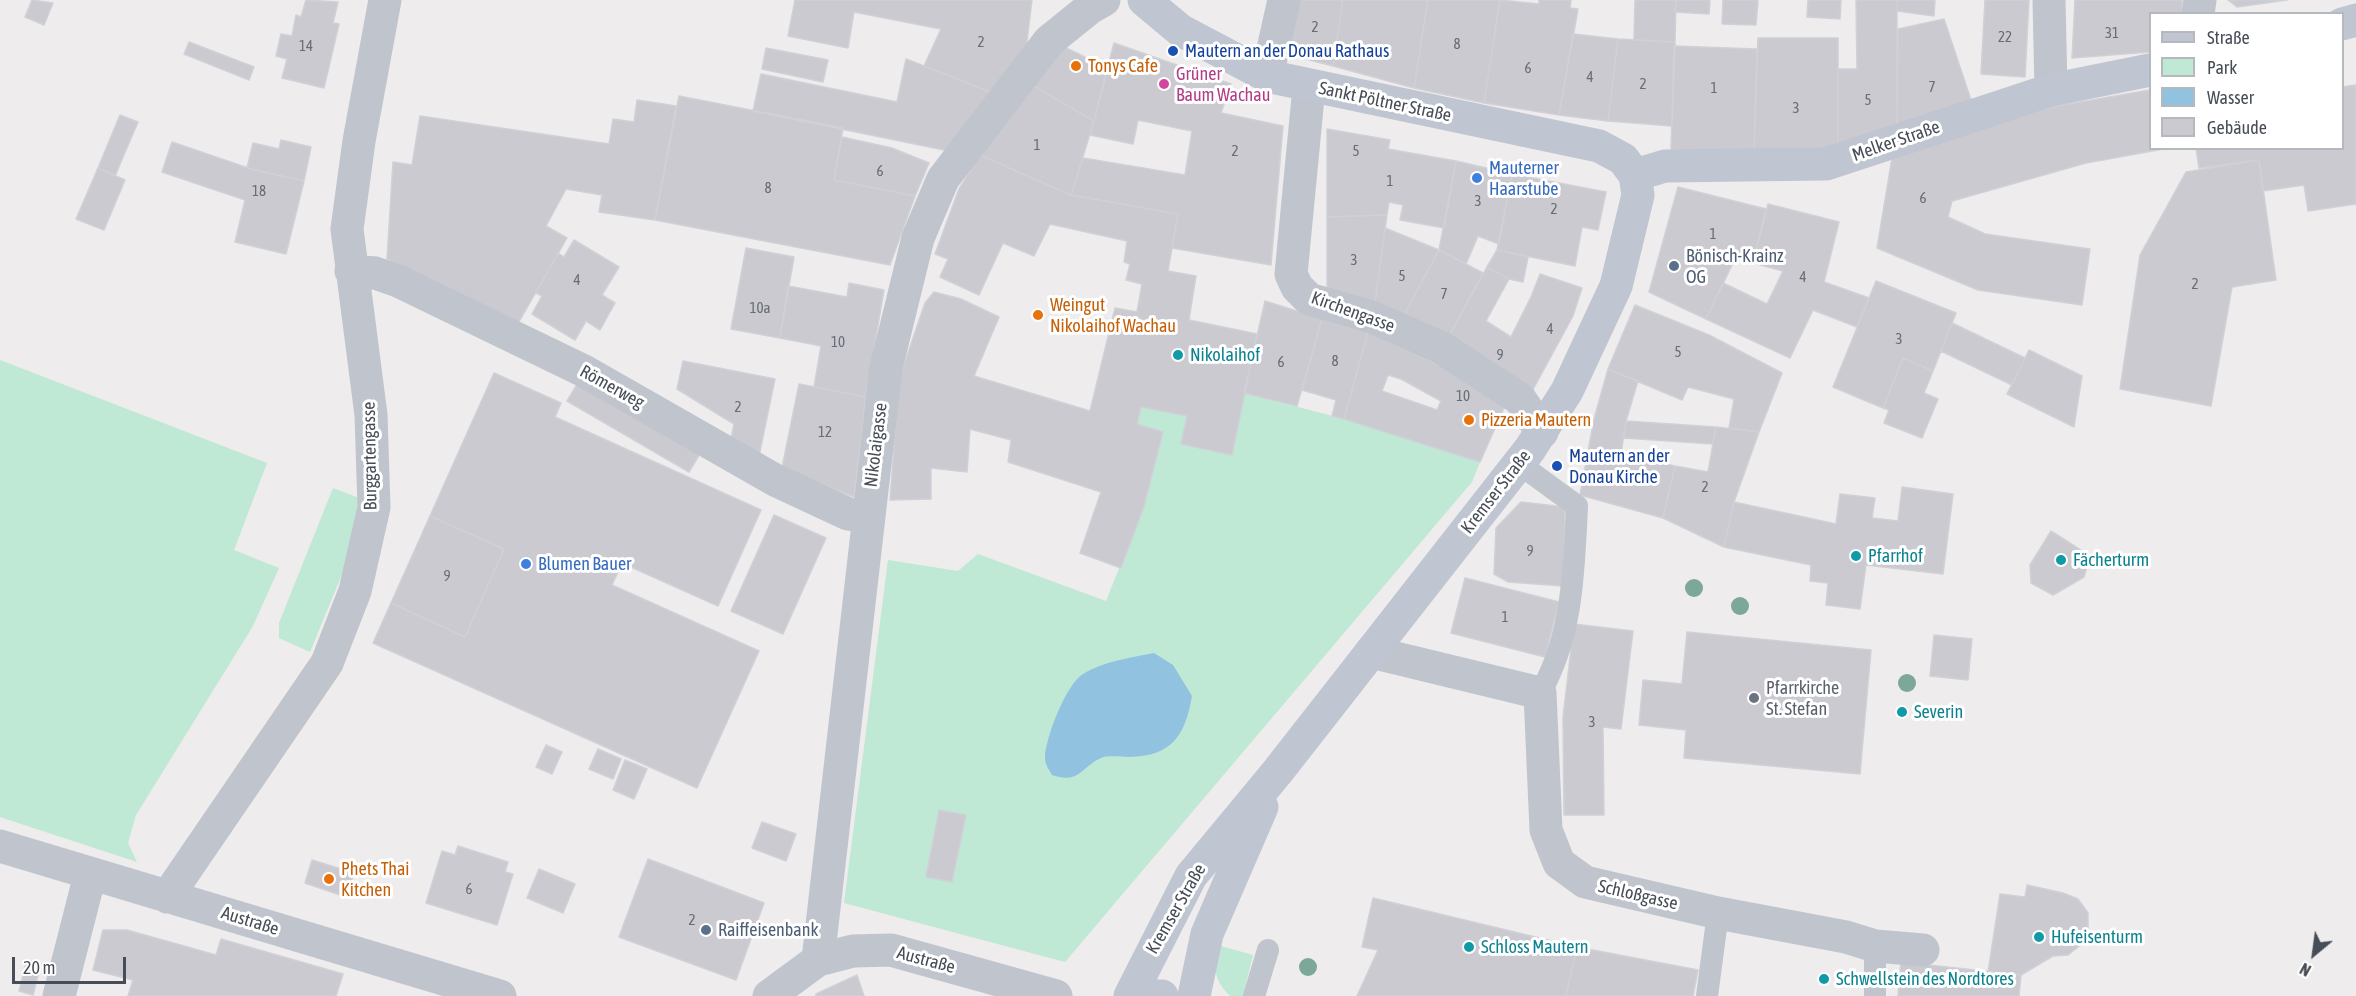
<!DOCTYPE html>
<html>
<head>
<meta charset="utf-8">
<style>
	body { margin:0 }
	#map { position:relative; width:2356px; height:996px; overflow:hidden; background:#eeecec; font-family:"Asap Condensed",sans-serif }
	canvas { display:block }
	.legend { position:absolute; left:2149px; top:12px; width:195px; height:138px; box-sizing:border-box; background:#fff; border:2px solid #b5b8bc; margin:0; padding:8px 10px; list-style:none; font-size:18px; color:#474d57 }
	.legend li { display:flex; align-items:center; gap:12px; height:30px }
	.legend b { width:30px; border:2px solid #b5b8bc }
	.north { position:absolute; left:2284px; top:924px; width:60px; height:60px; -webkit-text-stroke:4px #fff; paint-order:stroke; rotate:209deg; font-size:16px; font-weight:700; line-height:24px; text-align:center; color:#474d57 }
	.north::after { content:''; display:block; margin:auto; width:21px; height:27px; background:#474d57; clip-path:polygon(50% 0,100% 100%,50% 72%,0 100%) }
	.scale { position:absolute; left:12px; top:957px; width:114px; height:27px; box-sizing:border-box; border:3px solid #474d57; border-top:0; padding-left:8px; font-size:18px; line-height:21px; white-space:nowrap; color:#474d57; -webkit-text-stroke:4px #fff; paint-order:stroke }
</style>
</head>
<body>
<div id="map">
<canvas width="2356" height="996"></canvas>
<ul class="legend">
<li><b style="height:8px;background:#bfc5d1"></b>Straße</li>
<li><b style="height:16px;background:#bfe8d5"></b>Park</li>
<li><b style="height:16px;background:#91c3e0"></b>Wasser</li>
<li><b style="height:16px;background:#cacad0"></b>Gebäude</li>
</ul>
<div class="north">N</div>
<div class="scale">20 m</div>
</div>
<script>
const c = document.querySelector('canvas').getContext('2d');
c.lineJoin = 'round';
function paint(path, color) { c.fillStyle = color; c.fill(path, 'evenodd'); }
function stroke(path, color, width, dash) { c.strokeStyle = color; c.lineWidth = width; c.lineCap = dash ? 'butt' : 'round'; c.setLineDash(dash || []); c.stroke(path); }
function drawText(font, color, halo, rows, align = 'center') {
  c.font = font + ' "Asap Condensed",sans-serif'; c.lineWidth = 6; c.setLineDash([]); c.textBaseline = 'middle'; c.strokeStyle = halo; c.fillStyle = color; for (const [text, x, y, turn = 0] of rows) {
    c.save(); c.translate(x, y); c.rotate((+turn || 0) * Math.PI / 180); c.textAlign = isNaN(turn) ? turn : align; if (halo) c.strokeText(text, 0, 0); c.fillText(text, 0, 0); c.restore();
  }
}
paint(new Path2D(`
	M0 360 267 463 234 550 279 568 253 626 136 815 128 843 137 862 0 817Z
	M1244 393 1344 419 1480 462 1472 482 1065 962 844 903 888 560 958 571 978 554 1106 601 1144 506 1163 432 1137 424 1141 407 1187 416 1182 444 1232 455Z
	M333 488 359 498 343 572 310 652 279 638V623Z
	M1214 944 1253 955 1243 996H1230C1214 980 1213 966 1214 944Z`), '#bfe8d5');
paint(new Path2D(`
	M1154 653 1173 665 1192 696C1185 736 1172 756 1129 757 1122 757 1108 755 1101 758 1080 768 1080 784 1052 775 1049 770 1045 764 1045 758 1045 739 1066 684 1083 674 1104 661 1130 658 1154 653Z`), '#91c3e0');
const building = new Path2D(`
	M32 0 53 3 44 25 25 17Z
	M306 0 338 2 333 23 339 24 324 88 282 78 287 59 276 56 281 34 292 36 296 15 301 17Z
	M795 0H1032L1026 50 993 93 924 66 941 29 854 12 848 48 788 36Z
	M1297 0H1343L1333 66 1286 54Z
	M1343 0H1428L1414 88 1333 66Z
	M1428 0H1500L1484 103 1414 88Z
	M1500 0 1539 4V0H1571L1570 8 1578 9 1559 115 1484 103Z
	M1635 0H1676L1675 42 1634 40Z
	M1676 0H1710L1709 14 1675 12Z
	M1723 0H1758L1756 25 1722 24Z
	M1808 0H1841L1840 19 1807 17Z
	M1856 0H1897V131L1838 148V69H1857Z
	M1897 0H1935L1934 16 1897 11Z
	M1985 0H2029L2025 77 1981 74Z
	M2075 0H2182V14H2150V52L2072 58Z
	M2228 0H2287L2237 7Z
	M1944 19 1971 100 1897 131 1898 29Z
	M1573 34 1618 39 1608 121 1559 115Z
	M1758 38H1838V148L1754 153Z
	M1618 39 1675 42 1672 126 1608 121Z
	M189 42 254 67 249 80 184 54Z
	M1114 43 1231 84 1221 113 1283 126 1271 265 1172 248 1178 214 1071 195 1083 158 1185 175 1192 131 1138 120 1133 144 1090 135Z
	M1060 45 1108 68 1094 121 1032 85Z
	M1674 46 1757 49 1754 153 1671 150Z
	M766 48 828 60 823 82 762 69Z
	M906 59 993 93 949 151 753 111 761 74 897 102Z
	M1032 85 1094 121 1071 195 980 155Z
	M2356 85V204L2308 211 2304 185 2263 191 2259 160 2199 168 2196 148H2342V87Z
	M2150 90V148H2169L2086 163 1952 201 1948 217 1985 234 2090 249 2082 305 1978 290 1877 248 1893 152 2057 106Z
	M679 96 843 128 834 180 915 196 890 265 655 220Z
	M637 100 676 106 655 220 599 212 602 195 566 189 546 226 567 238 516 327 476 310 387 259 393 162 412 165 420 116 609 144 613 119 634 122Z
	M120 115 138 122 115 176 98 168Z
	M1327 129 1390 140 1388 149 1456 161 1444 228 1400 220 1403 205 1389 202 1387 215 1327 217Z
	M842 137 892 148 929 163 915 196 834 180Z
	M281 140 311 147 304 181 247 168 253 143 279 149Z
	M172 142 254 170 304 181 286 254 235 242 245 200 162 172Z
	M980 155 1071 195 1178 214 1168 271 1196 276 1189 320 1257 334 1232 455 1181 444 1187 416 1141 407 1137 424 1163 432 1144 506 1121 568 1080 553 1101 492 1008 462 1011 440 970 429 967 472 931 468V499L890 500 899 379 925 303 934 292 961 299 999 317 974 376 1090 411 1115 308 1137 312 1142 284 1126 280 1130 264 1124 262 1127 241 1050 224 1034 256 1003 243 979 295 940 277 948 259 935 254 959 189Z
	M2259 160 2276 280 2232 287 2211 406 2120 389 2140 255 2186 172Z
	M1456 161 1512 174 1499 244 1478 236 1466 264 1439 250Z
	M98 168 125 180 104 230 76 219Z
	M1512 174 1606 192 1598 230 1582 227 1575 266 1497 250Z
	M1678 187 1766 209 1753 263 1735 259 1706 319 1649 292Z
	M1768 204 1839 222 1824 282 1869 298 1857 327 1813 310 1790 358 1706 319 1723 283 1767 304 1783 271 1753 263Z
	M1387 215 1375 302 1327 291V217Z
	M1385 228 1439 250 1404 315 1375 302Z
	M574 240 619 267 602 295 615 303 600 330 586 321 575 340 532 314 542 296 536 293 558 253 564 257Z
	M746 248 794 257 780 338 731 329Z
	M1439 250 1483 273 1448 338 1404 315Z
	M1497 250 1528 257 1523 282 1509 279 1487 267Z
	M1487 267 1509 279 1486 321 1511 337 1531 297 1540 274 1582 288 1573 316 1530 395 1448 338Z
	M1876 281 1956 313 1933 371 1903 358 1883 408 1833 387Z
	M849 283 884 290 866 397 814 387 821 346 780 338 788 286 847 297Z
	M1265 301 1322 319 1297 406 1244 393Z
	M1635 305 1709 335 1782 373 1759 432 1729 428 1734 399 1688 387 1682 400 1608 369Z
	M1322 319 1368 332 1344 419 1332 416 1336 400 1302 390Z
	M1952 323 2025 358 2012 385 1941 351Z
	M1368 332 1487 387 1504 408 1480 462 1344 419ZM1388 375 1401 379 1441 401 1437 410 1382 391Z
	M2029 350 2082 376 2074 427 2007 394Z
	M1903 358 1933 371 1924 393 1938 399 1922 438 1884 423 1889 410 1883 408Z
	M683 361 775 379 759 456 731 439 734 424 677 389Z
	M1608 369 1638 381 1626 421 1621 454 1675 466 1663 518 1580 495 1594 419Z
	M494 373 561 403 555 417 761 510 718 606 622 563 612 585 759 651 697 788 373 643 391 603 465 637 504 549 430 516Z
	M579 381 701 452 689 472 567 401Z
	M799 384 866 397 854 497 782 468Z
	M1626 421 1716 427 1713 444 1624 438Z
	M1716 427 1759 432 1734 502 1724 547 1663 518 1675 466 1708 472Z
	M1902 487 1953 494 1943 574 1866 565 1860 609 1826 605 1828 583 1810 581 1811 565 1724 547 1734 502 1836 524 1840 494 1875 498 1872 518 1898 521Z
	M1521 502 1565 507 1563 586 1508 582 1494 574 1496 528Z
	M774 515 826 538 783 634 731 611Z
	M430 516 504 549 465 637 391 603Z
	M2051 531 2090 556 2084 577 2053 595 2031 583 2030 565Z
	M1465 578 1559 602 1545 657 1451 633Z
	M1574 624 1633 631 1621 729 1603 727 1604 815H1564L1563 717Z
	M1687 632 1871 650 1860 774 1684 758 1686 730 1639 725 1643 680 1682 684Z
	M1934 635 1972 639 1968 680 1930 676Z
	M546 745 562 752 552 774 536 767Z
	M598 749 621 759 613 779 589 769Z
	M625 760 647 769 634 799 613 790Z
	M939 810 966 815 952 882 926 877Z
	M762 822 796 834 786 861 752 848Z
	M458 846 508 862 505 872 513 874 497 925 426 903 442 851 455 855Z
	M648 859 764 903 736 980 619 937Z
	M312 860 354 873 346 897 305 883Z
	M539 869 575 884 563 913 527 898Z
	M2027 885 2063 893 2078 899 2088 913V929L2082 944 2068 955 2053 956 2021 975 1988 972 2000 894 2025 897Z
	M1373 898 1577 947 1566 996H1357L1378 950 1362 947Z
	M103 930H127L216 955 221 939 343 974 336 996H128L133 980 93 970Z
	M1577 947 1698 970 1693 996H1566Z
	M27 960 41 964 33 995 19 991Z
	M1901 962 2021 975 2019 996H1898Z
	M857 975 864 996H816V994Z`);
paint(building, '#cacad0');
stroke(building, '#d0d1d7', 1.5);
stroke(new Path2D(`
	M1518 463 1577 506C1574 569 1573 636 1540 693
	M1875 946V996
	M1254 996 1268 950
	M1707 996 1718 913`), '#bfc4cd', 22);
stroke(new Path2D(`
	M2049 0 2051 90
	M2198 14 2200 0
	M1267 76 1284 0
	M1309 87 1291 274 1297 287 1309 299 1372 317 1442 348 1520 399 1542 432
	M351 271 375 273 398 281 584 371 775 480 848 514 867 517
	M1371 652 1540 693 1546 830 1559 863 1585 882 1718 913 1846 937 1875 946 1923 950
	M0 846 500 996
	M167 897 327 663 355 591 374 507 371 415 347 229 359 141 385 0
	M818 960 886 368 918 238 943 179 1049 41 1090 8 1104 0
	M59 996 90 875
	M769 996 818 960 853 951 891 950 1056 996`), '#bfc4cd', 33);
stroke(new Path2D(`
	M1144 0 1180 30 1267 76 1599 146 1623 159 1635 175
	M2342 24 2356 20
	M1635 175 1665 166 1826 164 2051 90 2150 70
	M1130 996 1191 876 1278 771 1530 449 1567 391 1616 286 1638 195 1635 175
	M1155 996H1162
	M1194 996 1207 934 1262 807`), '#bfc5d1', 33);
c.fillStyle = '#7da798';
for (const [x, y] of [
	[1694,588],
	[1740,606],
	[1907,683],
	[1308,967]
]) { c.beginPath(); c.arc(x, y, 9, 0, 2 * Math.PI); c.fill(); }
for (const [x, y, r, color] of [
	[1173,51,6,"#1a4fb4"],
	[1076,66,6,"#e8710a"],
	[1164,84,6,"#d1479c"],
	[1477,178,6,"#3f7fe0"],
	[1674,266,6,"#5c6f8a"],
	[1038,315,6,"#e8710a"],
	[1178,355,6,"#0f9aa8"],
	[1469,420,6,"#e8710a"],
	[1557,466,6,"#1a4fb4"],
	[1856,556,6,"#0f9aa8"],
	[2061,560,6,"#0f9aa8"],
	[526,564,6,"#3f7fe0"],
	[1754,698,6,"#6b7280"],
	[1902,712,6,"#0f9aa8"],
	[329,879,6,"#e8710a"],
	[706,930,6,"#5c6f8a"],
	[2039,937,6,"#0f9aa8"],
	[1469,947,6,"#0f9aa8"],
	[1824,979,6,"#0f9aa8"]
]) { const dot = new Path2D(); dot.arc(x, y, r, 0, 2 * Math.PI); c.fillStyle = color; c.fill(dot); stroke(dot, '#fff', 2); }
drawText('15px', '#686c75', null, [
	["2",1315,27],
	["31",2112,33],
	["22",2005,37],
	["2",981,42],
	["8",1457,44],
	["14",306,46],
	["6",1528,68],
	["4",1590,77],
	["2",1643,84],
	["7",1932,87],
	["1",1714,88],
	["5",1868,100],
	["3",1796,108],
	["1",1037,145],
	["2",1235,151],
	["5",1356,151],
	["6",880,171],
	["1",1390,181],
	["8",768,188],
	["18",259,191],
	["6",1923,198],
	["3",1478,201],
	["2",1554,209],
	["1",1713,234],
	["3",1354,260],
	["5",1402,276],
	["4",1803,277],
	["4",577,280],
	["2",2195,284],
	["7",1444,294],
	["10a",760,308],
	["4",1550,329],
	["3",1899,339],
	["10",838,342],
	["5",1678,352],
	["9",1500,355],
	["8",1335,361],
	["6",1281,362],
	["10",1463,396],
	["2",738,407],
	["12",825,432],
	["2",1705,487],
	["9",1530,551],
	["9",447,576],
	["1",1505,617],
	["3",1592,722],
	["6",469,889],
	["2",692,920]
]);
drawText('18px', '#164399', '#fff', [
	["Mautern an der Donau Rathaus",1185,51],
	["Mautern an der",1569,456],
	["Donau Kirche",1569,477]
], 'left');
drawText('18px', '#c56008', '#fff', [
	["Tonys Cafe",1088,66],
	["Weingut",1050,305],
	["Nikolaihof Wachau",1050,326],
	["Pizzeria Mautern",1481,420],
	["Phets Thai",341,869],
	["Kitchen",341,890]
], 'left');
drawText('18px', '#b23c85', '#fff', [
	["Grüner",1176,74],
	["Baum Wachau",1176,95]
], 'left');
drawText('18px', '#474d57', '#fff', [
	["Sankt Pöltner Straße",1385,102,12],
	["Melker Straße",1896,141,-19],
	["Kirchengasse",1353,312,20],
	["Römerweg",612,387,29],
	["Nikolaigasse",876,445,-83],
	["Burggartengasse",370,456,-91],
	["Kremser Straße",1496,492,-52],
	["Schloßgasse",1638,895,13],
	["Kremser Straße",1176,909,-60],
	["Austraße",250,921,17],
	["Austraße",926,960,15]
]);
drawText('18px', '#366cbe', '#fff', [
	["Mauterner",1489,168],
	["Haarstube",1489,189],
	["Blumen Bauer",538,564]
], 'left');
drawText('18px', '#4e5e75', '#fff', [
	["Bönisch-Krainz",1686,256],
	["OG",1686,277],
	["Raiffeisenbank",718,930]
], 'left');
drawText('18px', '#0d838f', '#fff', [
	["Nikolaihof",1190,355],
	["Pfarrhof",1868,556],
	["Fächerturm",2073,560],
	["Severin",1914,712],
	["Hufeisenturm",2051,937],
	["Schloss Mautern",1481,947],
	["Schwellstein des Nordtores",1836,979]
], 'left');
drawText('18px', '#5b616d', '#fff', [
	["Pfarrkirche",1766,688],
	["St. Stefan",1766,709]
], 'left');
</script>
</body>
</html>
